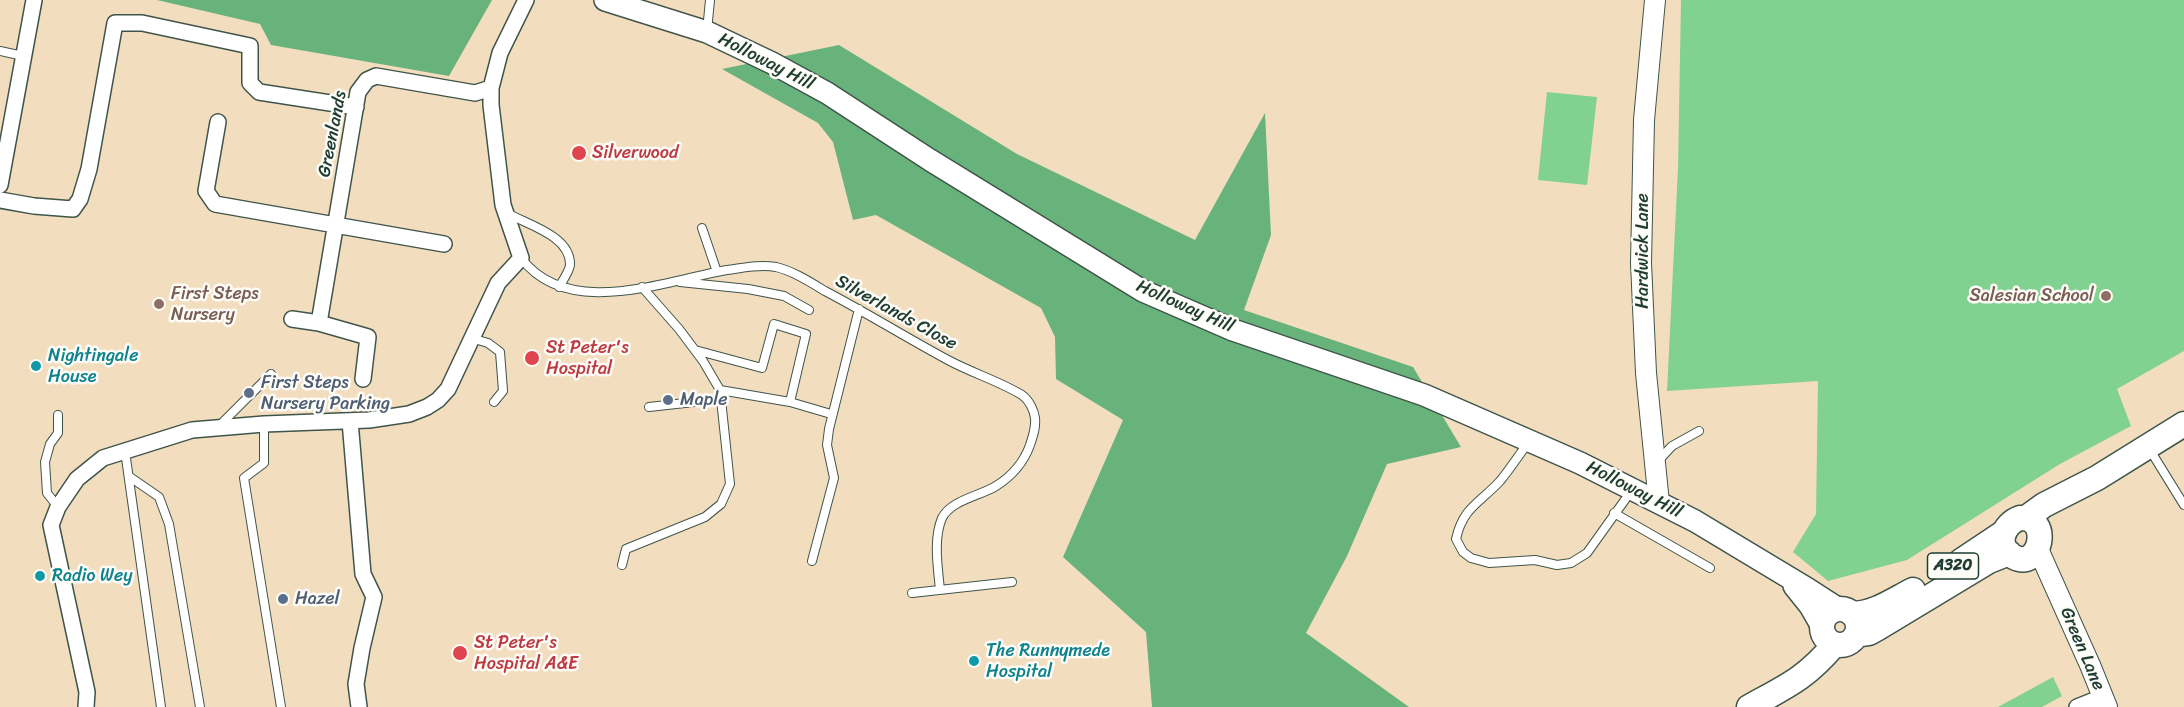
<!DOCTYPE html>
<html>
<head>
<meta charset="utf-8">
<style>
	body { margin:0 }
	canvas { display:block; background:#f3ddbf }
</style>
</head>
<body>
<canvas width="2184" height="707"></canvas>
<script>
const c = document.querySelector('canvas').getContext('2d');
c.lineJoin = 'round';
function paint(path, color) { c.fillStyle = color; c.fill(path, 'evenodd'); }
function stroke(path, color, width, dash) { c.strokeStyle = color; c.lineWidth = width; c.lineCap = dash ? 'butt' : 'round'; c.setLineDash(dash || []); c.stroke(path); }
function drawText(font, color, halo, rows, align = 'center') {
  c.font = font + ' Sriracha,sans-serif'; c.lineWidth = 5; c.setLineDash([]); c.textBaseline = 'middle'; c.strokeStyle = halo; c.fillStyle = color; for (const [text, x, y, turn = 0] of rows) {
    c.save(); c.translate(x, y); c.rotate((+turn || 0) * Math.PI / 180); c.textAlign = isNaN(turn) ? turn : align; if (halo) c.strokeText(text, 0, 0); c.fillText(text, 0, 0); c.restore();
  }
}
paint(new Path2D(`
	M1681 0H2184V351L2117 389 2131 426 2060 464 1907 560 1828 581 1793 552 1816 514 1818 381 1667 391 1678 168Z
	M1547 92 1597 97 1587 185 1538 180Z
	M2053 677 2062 696 2042 707H1998Z`), '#81d191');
paint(new Path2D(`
	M157 0H492L449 76 271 45 260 24Z
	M839 45 1017 154 1195 240 1265 113 1271 235 1244 310 1413 367 1461 447 1387 464 1347 556 1306 633 1409 707H1152L1146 632 1063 557 1123 420 1056 379 1055 337 1041 308 876 215 853 220 833 142 818 123 722 69Z`), '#68b37b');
const service = new Path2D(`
	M707 31 710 0
	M0 51 23 56
	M507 213C528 225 571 236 570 265 569 272 563 280 559 287
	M702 228 717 272
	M521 258C568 320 664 281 727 270 743 268 759 264 776 267 793 271 810 282 825 291 867 313 907 338 948 360 972 373 999 381 1022 395 1029 400 1034 410 1035 418 1036 428 1033 436 1030 445 1024 462 1012 476 996 486 980 496 951 500 942 518 933 539 938 568 940 590
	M680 282 748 289 784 296 809 310
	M471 338 488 343 500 352 503 391 494 402
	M695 350 762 368 774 324 806 334 790 402 831 414
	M720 390 790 402
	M649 407 721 399
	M58 415V433L50 444 45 462 47 493 58 507
	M264 424V463L244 478 281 707
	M219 426 271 374
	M1528 443C1519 455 1510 469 1500 481 1480 503 1463 507 1456 539L1463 552 1471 558 1489 563 1535 560 1557 565 1571 563 1587 553 1632 490
	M2150 450 2184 505
	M125 451 161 707
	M1657 462 1672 446 1699 431
	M130 477 159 497 169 524 200 707
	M1614 513 1710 568
	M812 561 834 478 827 445 829 429 859 309
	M622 565 626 549 705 517 721 504 730 484 720 390 703 361 679 329 642 287
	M912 593 1012 582`);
const minor = new Path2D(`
	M218 122 206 191 215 204 444 244
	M0 185 34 0
	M0 200 34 206 73 209 80 199 89 169 115 23H142L250 46V83L259 92 356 107
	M292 319 319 323 368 337 363 379
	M319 323 358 92 367 80 376 76 475 93 491 88
	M350 421 363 574 374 597 362 648 356 684 359 707
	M86 707 87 692 51 525 58 507 77 479 103 458 192 430 264 424 369 420 409 414 427 407 438 400 448 389 498 283 521 258 503 205 491 105V88L500 53 526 0
	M2077 707 2102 697`);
const tertiary = new Path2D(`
	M1655 0 1644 120 1641 263 1646 373 1659 503
	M2038 549 2090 665 2107 707`);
const secondary = new Path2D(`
	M605 0 707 32 772 63 827 93 930 160 1143 291 1233 330 1424 395 1580 463 1695 521 1808 589 1839 609
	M1794 586 1810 606 1821 625`);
const primary = new Path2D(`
	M2020 518C2052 516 2041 571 2014 557 1994 547 2003 524 2020 518Z
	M2026 518 2044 505 2097 478 2184 424
	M1961 561 2003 533
	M1822 627a18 18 0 1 1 36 0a18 18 0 1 1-36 0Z
	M1852 614C1874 614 1893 600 1913 590
	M1856 635 1869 633 1878 628 1989 561 2009 553
	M1749 707C1787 686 1805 679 1834 645`);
stroke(service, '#3f5549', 10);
stroke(minor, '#3f5549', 18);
stroke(tertiary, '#3f5549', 22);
stroke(secondary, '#3f5549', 24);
stroke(primary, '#3f5549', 27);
stroke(service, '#fff', 8);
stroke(minor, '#fff', 15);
stroke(tertiary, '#fff', 20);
stroke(secondary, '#fff', 21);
stroke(primary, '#fff', 24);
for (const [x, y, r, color] of [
	[579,153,8,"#e0444e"],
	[2106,296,6,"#8d6e63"],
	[159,304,6,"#8d6e63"],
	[532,358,8,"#e0444e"],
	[36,366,6,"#0f9aa8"],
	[249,393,6,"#5c6f8a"],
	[668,400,6,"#5c6f8a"],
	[40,576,6,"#0f9aa8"],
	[283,599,6,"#5c6f8a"],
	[460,653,8,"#e0444e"],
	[974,661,6,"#0f9aa8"]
]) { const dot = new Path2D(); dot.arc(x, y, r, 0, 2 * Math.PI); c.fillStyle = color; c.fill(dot); stroke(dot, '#fdfcf7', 2); }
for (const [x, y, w] of [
	[1953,566,51]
]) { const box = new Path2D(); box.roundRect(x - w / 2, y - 13, w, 26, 4.5); c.fillStyle = '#fdfcf7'; c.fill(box); stroke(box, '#1f3d34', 1.5); }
drawText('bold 16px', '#1f3d34', null, [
	["A320",1953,566]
]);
drawText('18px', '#1f3d34', '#fdfcf7', [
	["Holloway Hill",766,62,27],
	["Greenlands",333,134,-79],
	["Hardwick Lane",1643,251,-90],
	["Holloway Hill",1185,307,24],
	["Silverlands Close",896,313,29],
	["Holloway Hill",1634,490,27],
	["Green Lane",2082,649,67]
]);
drawText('18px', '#be3a42', '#fdfcf7', [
	["Silverwood",592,153],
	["St Peter's",546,348],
	["Hospital",546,369],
	["St Peter's",474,643],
	["Hospital A&E",474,664]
], 'left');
drawText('18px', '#785e54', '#fdfcf7', [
	["First Steps",171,294],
	["Nursery",171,315],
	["Salesian School",2094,296,"right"]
], 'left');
drawText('18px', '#0d838f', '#fdfcf7', [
	["Nightingale",48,356],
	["House",48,377],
	["Radio Wey",52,576],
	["The Runnymede",986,651],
	["Hospital",986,672]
], 'left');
drawText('18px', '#4e5e75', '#fdfcf7', [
	["First Steps",261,383],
	["Nursery Parking",261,404],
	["Maple",680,400],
	["Hazel",295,599]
], 'left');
</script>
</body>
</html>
